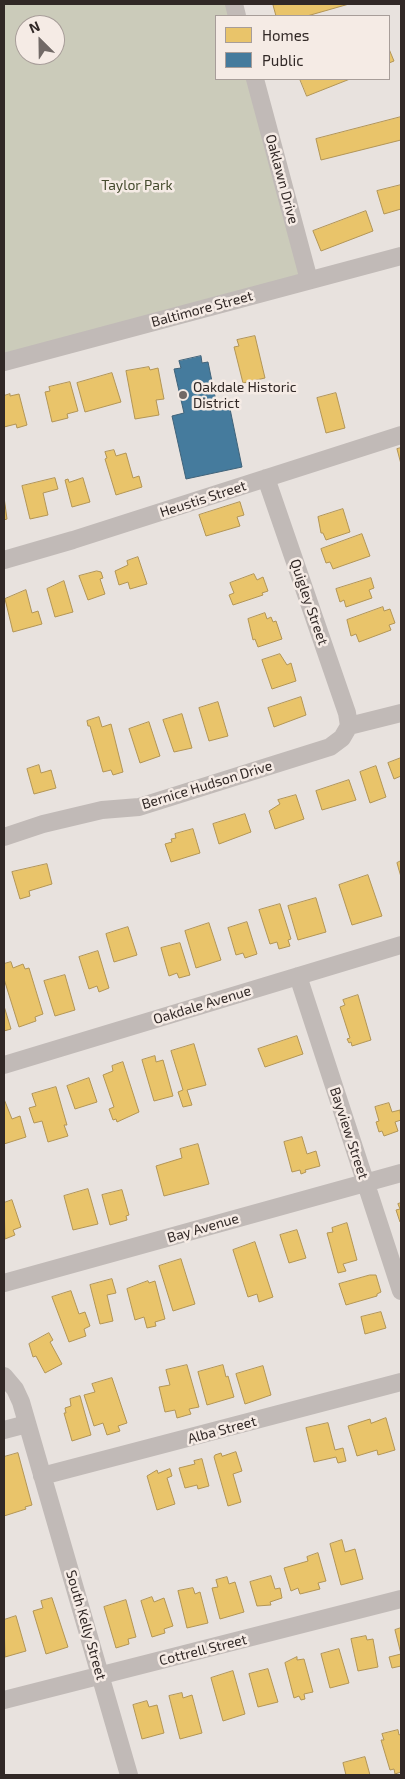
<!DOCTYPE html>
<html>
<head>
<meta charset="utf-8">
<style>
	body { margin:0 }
	#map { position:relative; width:405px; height:1779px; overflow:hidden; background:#e8e2de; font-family:"Exo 2",sans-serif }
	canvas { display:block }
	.frame { position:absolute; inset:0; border:5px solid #312826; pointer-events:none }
	.legend { position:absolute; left:215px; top:15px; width:175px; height:65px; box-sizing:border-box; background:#f5ebe5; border:1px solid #a79d99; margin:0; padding:6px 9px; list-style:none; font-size:15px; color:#312826 }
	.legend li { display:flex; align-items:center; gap:10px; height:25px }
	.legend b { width:25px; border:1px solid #a79d99 }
	.north { position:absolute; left:15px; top:15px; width:50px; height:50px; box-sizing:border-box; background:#f5ebe5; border:1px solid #a79d99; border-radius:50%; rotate:337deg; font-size:14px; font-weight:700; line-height:20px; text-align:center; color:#312826 }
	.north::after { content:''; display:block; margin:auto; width:18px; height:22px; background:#716966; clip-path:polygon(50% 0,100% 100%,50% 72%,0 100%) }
</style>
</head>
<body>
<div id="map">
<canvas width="405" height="1779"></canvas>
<div class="frame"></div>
<ul class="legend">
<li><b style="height:14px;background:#e9c46a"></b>Homes</li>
<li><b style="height:14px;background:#457b9d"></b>Public</li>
</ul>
<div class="north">N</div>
</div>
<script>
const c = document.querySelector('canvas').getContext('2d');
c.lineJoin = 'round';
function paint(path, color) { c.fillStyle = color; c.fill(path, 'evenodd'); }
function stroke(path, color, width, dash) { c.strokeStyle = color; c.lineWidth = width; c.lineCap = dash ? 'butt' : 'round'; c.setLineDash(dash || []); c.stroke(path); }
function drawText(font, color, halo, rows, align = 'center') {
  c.font = font + ' "Exo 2",sans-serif'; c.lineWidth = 5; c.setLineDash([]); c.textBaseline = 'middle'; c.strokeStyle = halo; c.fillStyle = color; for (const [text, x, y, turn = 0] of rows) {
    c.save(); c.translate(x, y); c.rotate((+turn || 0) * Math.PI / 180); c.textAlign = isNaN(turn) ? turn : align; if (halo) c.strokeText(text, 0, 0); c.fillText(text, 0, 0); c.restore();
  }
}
paint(new Path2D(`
	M4 4H228L231 16H216V79H249L303 275 4 362ZM25 25H55V55H25Z`), '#cbcbba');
const homes = new Path2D(`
	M349 4 307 16H276L273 5Z
	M389 49 394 61 389 63Z
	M300 79H350L307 96Z
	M401 117V140L321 160 316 139Z
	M401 185V209L384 214 377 191Z
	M366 211 373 231 321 251 313 231Z
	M255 336 265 378 243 383 234 347 239 346 237 340Z
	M149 367 150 370 158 368 164 399 156 400 159 415 135 419 126 371Z
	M112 373 121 402 85 412 77 383Z
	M70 382 78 411 67 414 68 418 52 422 45 392 50 391 49 387Z
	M336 393 345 428 326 433 317 398Z
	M10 394V396L19 394 27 425 17 428 16 424 4 427V396Z
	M401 448V464L397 449Z
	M114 450 116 456 126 453 133 478 139 476 142 487 116 495 105 459 107 458 105 452Z
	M55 478 58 489 43 493 48 515 30 519 22 486Z
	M83 478 90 502 72 507 65 480 68 479 69 482Z
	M4 497 7 519 4 520Z
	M240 502 244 515 237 517 240 526 206 536 199 515Z
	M343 509 350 532 326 540 323 533H321L318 517Z
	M362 534 370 556 333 569 330 562 326 563 321 549Z
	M138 557 147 584 130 589 128 582 119 585 115 571 128 565 127 561Z
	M97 571 101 572 103 578 100 579 105 594 88 600 79 576Z
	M254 574 257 580 263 577 268 591 262 593 263 595 233 605 229 595 234 593 230 583Z
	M371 578 374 588 369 590 372 598 346 607 344 600 340 602 336 589Z
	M64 581 73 612 55 617 47 589Z
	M26 590 32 613 38 611 42 624 13 632 5 599Z
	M383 607 384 611 390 609 395 623 389 625 391 630 359 642 356 634 351 636 347 620Z
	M265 613 267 619 271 617 273 622 276 621 282 639 258 647 255 639 253 640 248 619Z
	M280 654 287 665 291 663 296 681 272 689 262 660Z
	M301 697 306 715 274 727 268 708Z
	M218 702 228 736 209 741 199 708Z
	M182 714 192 748 174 752 163 720Z
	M99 717 102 727 111 724 123 772 113 775 111 770 103 772 90 726H88L87 721Z
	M149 722 160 756 140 763 129 729Z
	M401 758V776L394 779 388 763Z
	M39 765 41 773 51 770 56 788 34 794 27 769Z
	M376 766 386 797 370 803 360 772Z
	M349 780 356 800 322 810 316 791Z
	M296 795 304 819 275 829 269 811 280 804 278 800Z
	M245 814 251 832 219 844 213 824Z
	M193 829 200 853 171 862 165 844 172 842 171 839 176 838 175 834Z
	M401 861V877L397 863Z
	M47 864 52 884 29 891 30 896 20 899 12 872Z
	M368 875 382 916 352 925 339 885Z
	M316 898 326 932 298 940 288 906Z
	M280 904 291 939 288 940 290 946 279 949 277 942 270 944 259 910Z
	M247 922 257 954 245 958 243 953 236 955 228 928Z
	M209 923 221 960 196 968 185 931Z
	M128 927 137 955 114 962 106 934Z
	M180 943 190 975 179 978 177 973 169 976 161 948Z
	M98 951 109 988 99 992 97 986 89 989 79 957Z
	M11 962 13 968 23 964 25 969 29 968 43 1014 35 1017 36 1021 19 1027 4 979V964Z
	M65 975 75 1010 55 1016 44 981Z
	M358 995 371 1040 352 1046 351 1042 349 1043 347 1039 350 1038 340 1007 345 1005 343 1000Z
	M4 1006 11 1029 4 1031Z
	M297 1036 303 1054 265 1067 258 1049Z
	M194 1044 206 1085 187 1090 192 1105 183 1107 178 1092 183 1090 171 1051Z
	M155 1056 156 1062 163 1060 173 1096 154 1101 142 1060Z
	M123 1062 139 1112 117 1122 116 1119 113 1120 109 1109 114 1107 103 1075 113 1071 112 1066Z
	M89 1078 97 1102 75 1109 67 1086Z
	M56 1087 67 1125H64L68 1136 48 1142 42 1121 34 1123 29 1108 36 1106 32 1094Z
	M4 1099 12 1119 20 1116 26 1137 4 1144Z
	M389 1103 392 1112 400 1110 401 1120 395 1122 398 1131 384 1136 382 1131 379 1132 376 1122 379 1121 375 1107Z
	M302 1137 307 1154 316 1151 320 1166 305 1170 306 1172 301 1174 300 1170 292 1172 284 1142Z
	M198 1144 209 1184 164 1196 156 1166 182 1158 180 1149Z
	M88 1189 98 1224 73 1230 64 1196Z
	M122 1190 129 1215 126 1216 127 1220 110 1225 102 1195Z
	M12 1200 21 1227 13 1230 15 1235 5 1239 4 1203Z
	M401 1203V1222H400L396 1210 400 1209 398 1204Z
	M347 1223 357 1260 343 1264 346 1271 338 1273 327 1233 333 1232 332 1228Z
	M297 1230 306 1258 289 1263 280 1235Z
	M255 1242 273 1297 259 1302 257 1294 248 1297 233 1250Z
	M181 1259 195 1304 173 1311 159 1266Z
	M370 1275H376L381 1292 377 1294V1296L346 1305 339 1284Z
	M112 1279 116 1293 107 1295 113 1321 100 1324 90 1285Z
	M148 1281 149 1283 155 1281 165 1319 155 1322 156 1326 147 1328 144 1317 135 1320 127 1289Z
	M71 1291 79 1314 85 1312 90 1326 84 1329 86 1336 69 1342 52 1297Z
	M381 1312 386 1328 365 1334 361 1317Z
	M49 1333 53 1340 50 1342 62 1364 45 1373 36 1356 33 1357 29 1344Z
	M187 1365 199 1407 189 1409 191 1414 177 1418 175 1410 165 1412 159 1387 170 1385 166 1370Z
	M223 1365 226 1377 228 1376 234 1397 207 1405 198 1372Z
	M263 1366 271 1395 245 1404 236 1374Z
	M112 1378 127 1423 118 1426 120 1431 107 1435 103 1423 94 1426 84 1395 95 1392 92 1384Z
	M80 1396 91 1435 72 1441 64 1413H66L65 1408 71 1406 70 1399Z
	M386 1418 395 1450 378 1455 377 1450 357 1456 348 1426 370 1419 371 1423Z
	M328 1423 335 1450 343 1448 346 1461 338 1463 336 1457 314 1462 306 1428Z
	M236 1452 242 1471 233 1474 241 1502 228 1506 214 1457 215 1455 221 1453 222 1456Z
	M18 1453 32 1505 25 1507 26 1509 4 1516V1457Z
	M202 1459 209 1486 198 1489 197 1485 185 1488 179 1468 195 1464 194 1461Z
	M170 1469 172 1476 167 1478 175 1504 157 1510 147 1476 157 1470 158 1473Z
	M342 1540 345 1552 355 1549 363 1579 341 1585 330 1544Z
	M318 1553 326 1581 318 1583 320 1589 300 1594 298 1588 291 1591 284 1568 308 1561 307 1557Z
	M271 1576 275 1589 280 1588 282 1598 270 1602 271 1605 257 1606 250 1582Z
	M227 1577 229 1584 235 1582 244 1612 220 1619 212 1588 218 1587 216 1580Z
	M193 1588 195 1594 200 1592 208 1623 187 1628 178 1591Z
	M152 1597 154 1602 164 1598 173 1626 164 1629 165 1633 152 1637 141 1601Z
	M52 1598 68 1647 46 1654 33 1611 43 1608 41 1601Z
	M126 1600 136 1637 128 1639 129 1644 116 1648 104 1607Z
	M16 1616 26 1651 5 1657 4 1620Z
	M401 1628V1666L392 1668 389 1657 401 1654 395 1630Z
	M366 1636 367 1640 373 1639 378 1667 358 1671 351 1639Z
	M339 1649 349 1683 330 1688 321 1654Z
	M297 1657V1660L304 1659 313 1692 304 1694 305 1699 301 1700 299 1696 294 1698 285 1663Z
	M268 1669 278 1702 258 1707 249 1674Z
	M233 1671 245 1714 223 1721 211 1678Z
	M182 1693 183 1698 192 1695 202 1733 180 1739 169 1696Z
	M147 1701 149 1707 157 1705 164 1733 142 1739 133 1705Z
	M398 1730 399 1735 401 1734V1772L395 1774 394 1769 390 1770 381 1740H384L382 1734Z
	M365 1757 370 1775H346L343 1763Z`);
paint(homes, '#e9c46a');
stroke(homes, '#b29556', 1);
const public = new Path2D(`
	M201 356 202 363 208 362 217 406 229 404 242 467 186 479 172 416 184 413 174 369 181 368 179 361Z`);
paint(public, '#457b9d');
stroke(public, '#3f6279', 1);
stroke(new Path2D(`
	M234 4 237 16
	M255 79 309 280
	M4 362 401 256
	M266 478 347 713 349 726
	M4 560 73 540 401 435
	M4 837 43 824 102 810 139 807 330 747 342 738 349 726 401 713
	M298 976 401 1291
	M4 1065 401 945
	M4 1283 401 1173
	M4 1376 15 1389 21 1402 129 1775
	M4 1430 27 1424
	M42 1476 401 1382
	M4 1700 401 1599`), '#c1bab7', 18);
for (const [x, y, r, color] of [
	[183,395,5,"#716966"]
]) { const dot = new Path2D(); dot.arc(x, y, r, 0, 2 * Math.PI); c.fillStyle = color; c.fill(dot); stroke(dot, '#f5ebe5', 2); }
drawText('14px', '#312826', '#f5ebe5', [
	["Oaklawn Drive",282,179,75],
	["Baltimore Street",202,309,-15],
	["Heustis Street",203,499,-18],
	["Quigley Street",309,602,71],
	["Bernice Hudson Drive",207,785,-17],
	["Oakdale Avenue",202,1005,-17],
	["Bayview Street",349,1133,72],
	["Bay Avenue",203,1228,-16],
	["Alba Street",222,1430,-15],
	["South Kelly Street",86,1625,74],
	["Cottrell Street",203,1650,-14]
]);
drawText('14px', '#454b2e', '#f5ebe5', [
	["Taylor Park",137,185]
]);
drawText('14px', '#312826', '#f5ebe5', [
	["Oakdale Historic",193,387],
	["District",193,403]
], 'left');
</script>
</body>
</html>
